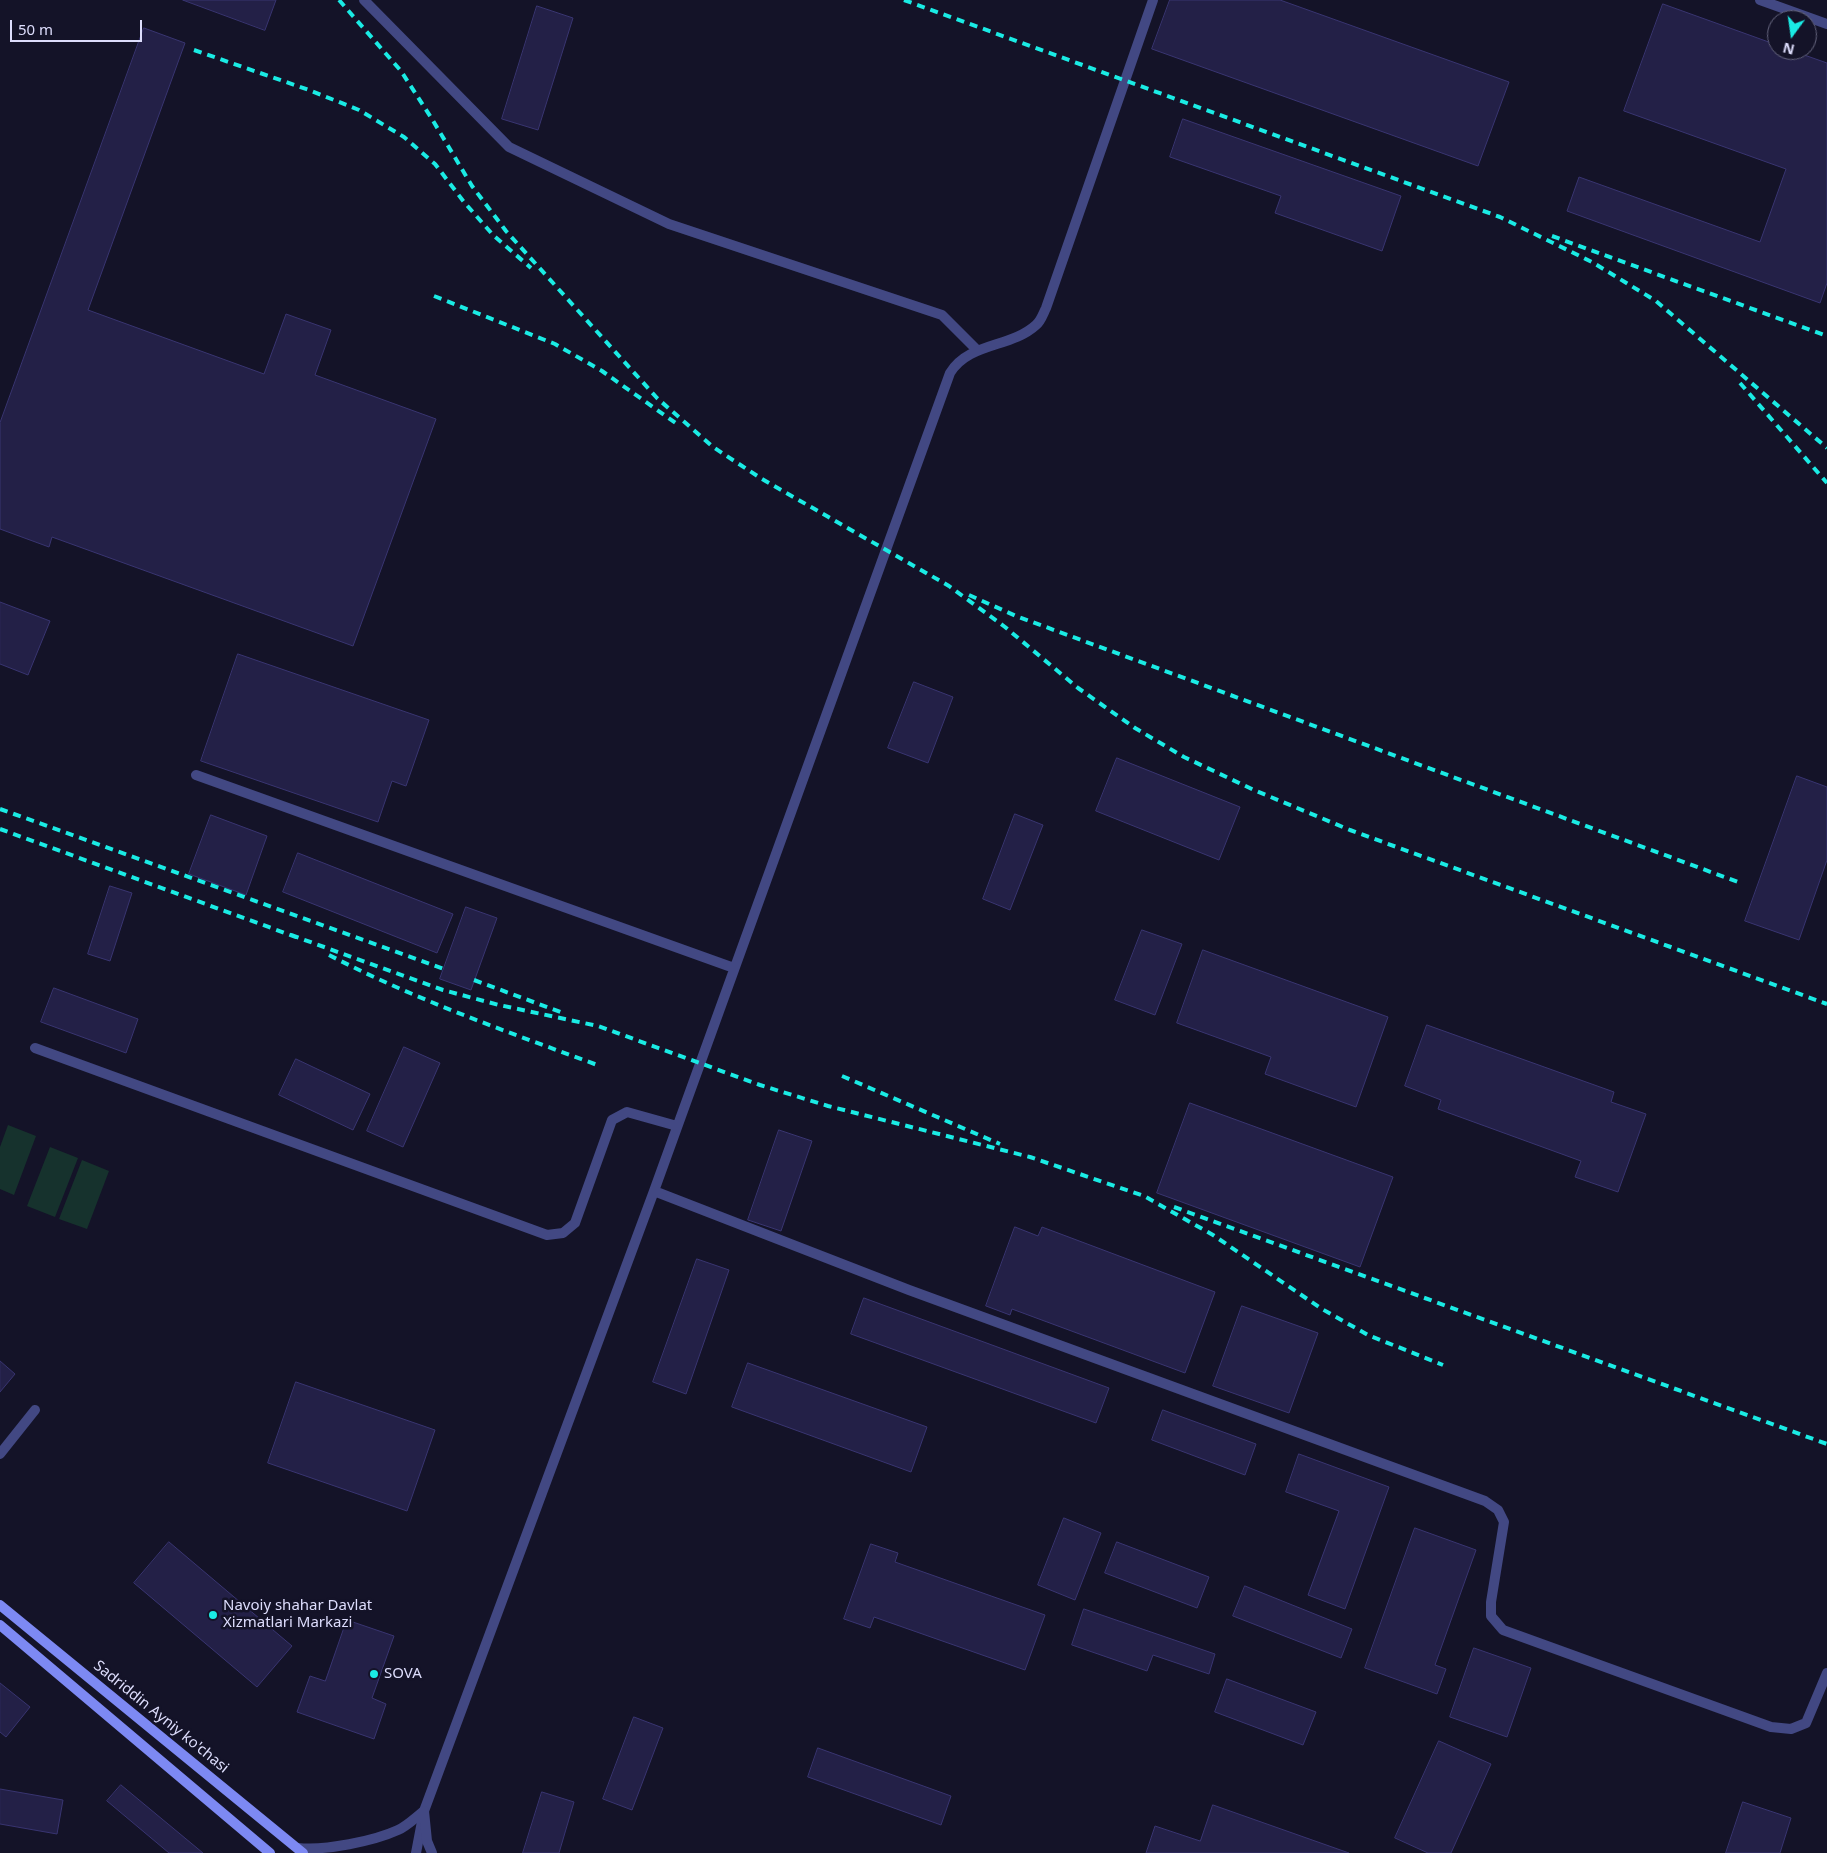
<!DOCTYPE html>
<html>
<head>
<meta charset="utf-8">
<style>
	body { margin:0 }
	#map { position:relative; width:1827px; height:1853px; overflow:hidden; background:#141328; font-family:"Noto Sans",sans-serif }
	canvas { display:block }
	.north { position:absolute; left:1767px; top:10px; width:50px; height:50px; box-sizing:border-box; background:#141328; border:1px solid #64647d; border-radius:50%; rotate:194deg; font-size:14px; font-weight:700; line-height:20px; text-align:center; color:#ddddfc }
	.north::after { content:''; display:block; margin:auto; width:18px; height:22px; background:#1aebe4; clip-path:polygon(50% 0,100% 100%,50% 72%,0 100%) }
	.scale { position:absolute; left:10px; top:20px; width:132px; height:22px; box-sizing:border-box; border:2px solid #ddddfc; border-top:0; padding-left:6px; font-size:15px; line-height:18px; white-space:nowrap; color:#ddddfc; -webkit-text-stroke:4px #141328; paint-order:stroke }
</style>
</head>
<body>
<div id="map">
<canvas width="1827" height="1853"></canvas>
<div class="north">N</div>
<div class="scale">50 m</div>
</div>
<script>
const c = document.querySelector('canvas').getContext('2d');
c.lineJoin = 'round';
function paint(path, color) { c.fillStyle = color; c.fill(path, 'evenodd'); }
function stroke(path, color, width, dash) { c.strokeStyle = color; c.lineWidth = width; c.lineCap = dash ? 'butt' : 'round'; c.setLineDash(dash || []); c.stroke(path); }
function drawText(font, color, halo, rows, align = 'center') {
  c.font = font + ' "Noto Sans",sans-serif'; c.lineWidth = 5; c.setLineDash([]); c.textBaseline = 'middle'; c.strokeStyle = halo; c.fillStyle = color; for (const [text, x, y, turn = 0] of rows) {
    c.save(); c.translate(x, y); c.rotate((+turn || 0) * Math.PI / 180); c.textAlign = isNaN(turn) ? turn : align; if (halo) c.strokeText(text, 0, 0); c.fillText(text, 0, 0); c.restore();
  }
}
paint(new Path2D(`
	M8 1125 36 1136 14 1195 0 1189V1147Z
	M50 1147 78 1158 55 1217 27 1206Z
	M82 1160 109 1171 87 1229 59 1219Z`), '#16322d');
const building = new Path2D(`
	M183 0H276L265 30Z
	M1170 0H1280L1509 82 1478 166 1152 49Z
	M1663 4 1777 45V50H1790L1827 63V283L1820 303 1567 211 1579 177 1760 242 1786 169 1624 111Z
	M537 6 573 18 538 130 502 119Z
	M144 28 185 43 88 310 264 374 286 314 331 330 315 375 436 419 353 646 52 537 49 547 0 529V423Z
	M1183 119 1401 196 1382 251 1275 213 1281 196 1170 157Z
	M0 602 50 621 28 675 0 664Z
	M238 654 429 720 406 786 392 781 378 822 201 761Z
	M914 682 953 697 928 763 888 748Z
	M1117 758 1240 807 1219 860 1096 811Z
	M1797 776 1827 787V860L1799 940 1745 921Z
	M1015 814 1043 825 1010 910 983 899Z
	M211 815 267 836 246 895 189 874Z
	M298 853 453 914 437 953 283 892Z
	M110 886 132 893 110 961 88 954Z
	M466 907 497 918 471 990 440 979Z
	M1142 930 1182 944 1155 1015 1115 1000Z
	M1203 950 1388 1017 1356 1107 1265 1074 1271 1057 1177 1023Z
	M54 988 138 1019 126 1053 41 1022Z
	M1427 1025 1614 1092 1611 1102 1646 1114 1618 1192 1575 1177 1581 1161 1438 1109 1441 1100 1405 1086Z
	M404 1047 440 1063 403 1147 367 1131Z
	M296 1059 370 1094 353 1130 279 1095Z
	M1190 1103 1393 1177 1360 1267 1157 1193Z
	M779 1130 812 1141 781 1231 748 1220Z
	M1015 1227 1038 1236 1042 1227 1215 1292 1185 1373 1012 1309 1010 1315 986 1306Z
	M697 1259 729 1270 686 1394 653 1382Z
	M864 1298 1109 1388 1096 1423 851 1334Z
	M1242 1306 1318 1333 1289 1413 1213 1386Z
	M0 1361 15 1374 0 1392Z
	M748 1363 927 1427 911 1472 732 1407Z
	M296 1382 435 1430 407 1511 268 1463Z
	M1163 1410 1256 1444 1245 1475 1152 1440Z
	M1299 1454 1389 1487 1345 1609 1308 1595 1339 1511 1286 1492Z
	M1064 1518 1101 1533 1075 1600 1038 1585Z
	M1415 1528 1476 1550 1435 1665 1446 1669 1437 1694 1365 1668Z
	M169 1542 292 1646 257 1687 134 1583Z
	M1117 1542 1209 1577 1197 1608 1105 1573Z
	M871 1544 898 1553 895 1562 1045 1615 1025 1670 874 1617 870 1628 844 1619Z
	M1245 1586 1352 1629 1341 1658 1233 1616Z
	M1084 1609 1215 1654 1209 1674 1153 1655 1147 1671 1072 1645Z
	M347 1620 394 1636 372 1698 386 1704 374 1739 297 1712 310 1676 325 1681Z
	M1474 1648 1531 1668 1507 1737 1450 1717Z
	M1227 1679 1316 1712 1303 1745 1215 1712Z
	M0 1683 30 1707 6 1737 0 1732Z
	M634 1717 663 1728 632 1810 603 1799Z
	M1439 1741 1491 1764 1451 1853H1428L1395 1838Z
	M818 1748 951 1796 941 1825 808 1777Z
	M121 1785 203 1853H169L107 1801Z
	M0 1789 63 1800 57 1834 0 1824Z
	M542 1792 574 1802 559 1853H523Z
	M1743 1802 1791 1818 1780 1853H1726Z
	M1213 1805 1349 1853H1146L1155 1826 1200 1841Z`);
paint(building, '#232047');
stroke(building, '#393571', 1);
stroke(new Path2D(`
	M364 0 509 147 669 224 942 315 977 350
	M1760 0 1827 24
	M196 775 734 968
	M35 1048 547 1235 563 1233 575 1223 612 1120 627 1112 677 1126
	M654 1191 909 1290 1485 1501 1498 1510 1504 1522 1491 1602V1616L1503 1630 1771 1727 1791 1729 1806 1723 1827 1673
	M416 1853 424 1811 654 1191 950 373C969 342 1011 348 1036 325 1041 321 1043 314 1046 308L1153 0`), '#424883', 10);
stroke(new Path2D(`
	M0 1454 35 1410`), '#424883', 10);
stroke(new Path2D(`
	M424 1811 427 1841 432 1853
	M298 1848C325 1851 374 1841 398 1830 407 1826 416 1817 424 1811`), '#424883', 10);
stroke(new Path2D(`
	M0 1605 303 1853
	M0 1625 270 1853`), '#7d89f3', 10);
stroke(new Path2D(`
	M339 0 401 71 432 119 472 186 506 231 657 398 713 447 762 479 949 586 1005 627 1078 688 1135 728 1184 757 1254 790 1350 830 1827 1004
	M904 0 1500 217 1592 262 1656 301 1827 448
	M194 50 309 90 359 110 404 137 435 164 464 202 493 235 531 268
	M1552 236 1827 336
	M434 296 555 344 602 371 677 424
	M1740 383 1827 483
	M969 595 1016 616 1738 882
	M0 809 444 969
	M0 829 296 937
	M291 935 443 990 499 1005 598 1026 760 1085 828 1106 1030 1157 1144 1196 1213 1235 1322 1309 1368 1335 1443 1365
	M329 955C416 1000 508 1032 600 1066
	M474 980 563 1013
	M842 1076 1000 1144
	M1174 1207 1827 1444`), '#1aebe4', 4, [8, 6]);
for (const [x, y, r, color] of [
	[213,1615,5,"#1aebe4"],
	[374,1674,5,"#1aebe4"]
]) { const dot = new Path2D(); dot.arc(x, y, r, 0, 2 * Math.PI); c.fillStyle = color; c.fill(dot); stroke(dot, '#141328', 2); }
drawText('15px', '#ddddfc', '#141328', [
	["Navoiy shahar Davlat",223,1606],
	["Xizmatlari Markazi",223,1623],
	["SOVA",384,1674]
], 'left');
drawText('15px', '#ddddfc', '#141328', [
	["Sadriddin Ayniy ko'chasi",161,1717,39]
]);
</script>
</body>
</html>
